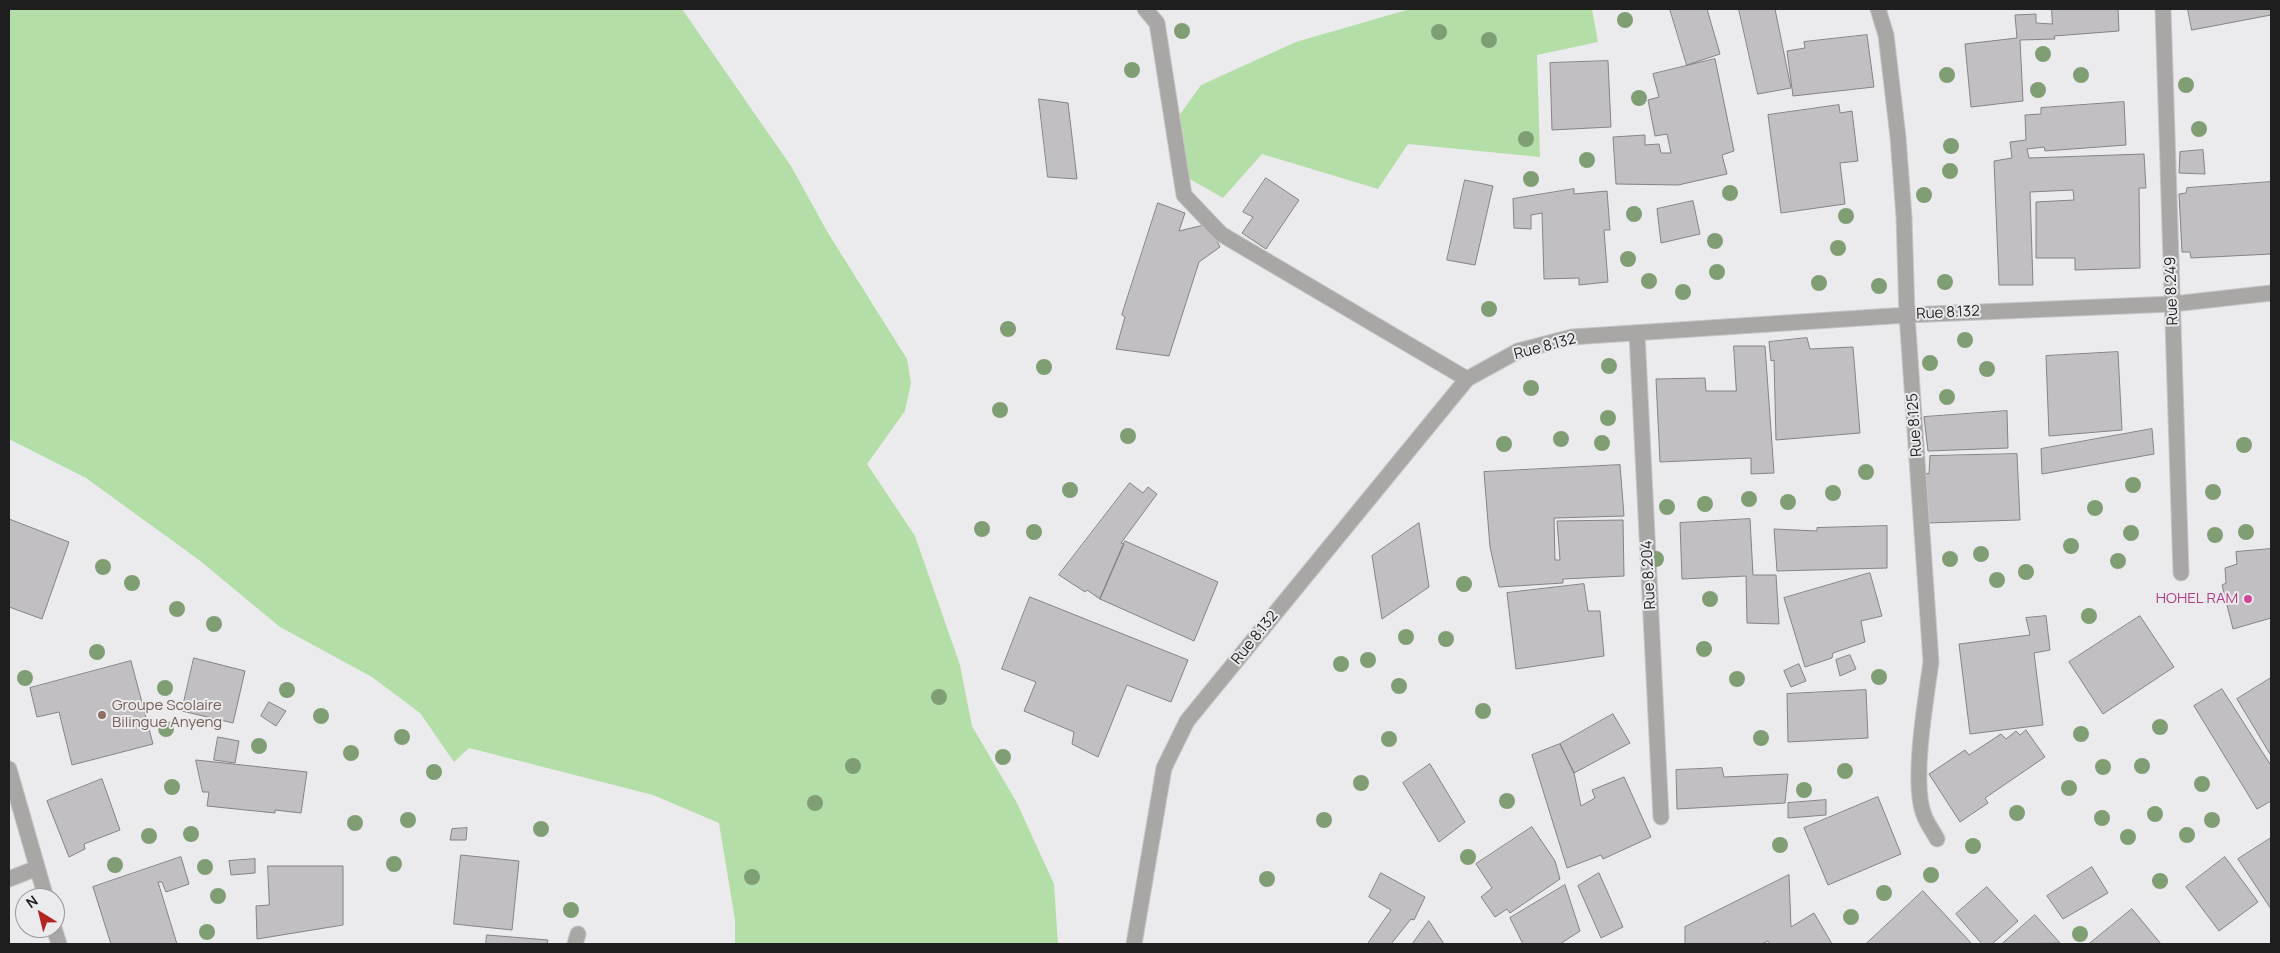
<!DOCTYPE html>
<html>
<head>
<meta charset="utf-8">
<style>
	body { margin:0 }
	#map { position:relative; width:2280px; height:953px; overflow:hidden; background:#ebebee; font-family:Manrope,sans-serif }
	canvas { display:block }
	.frame { position:absolute; inset:0; border:10px solid #1e1e1f; pointer-events:none }
	.north { position:absolute; left:15px; top:888px; width:50px; height:50px; box-sizing:border-box; background:#ebebee; border:1px solid #99999b; border-radius:50%; rotate:324deg; font-size:14px; font-weight:700; line-height:20px; text-align:center; color:#1e1e1f }
	.north::after { content:''; display:block; margin:auto; width:18px; height:22px; background:#b4251f; clip-path:polygon(50% 0,100% 100%,50% 72%,0 100%) }
</style>
</head>
<body>
<div id="map">
<canvas width="2280" height="953"></canvas>
<div class="frame"></div>
<div class="north">N</div>
</div>
<script>
const c = document.querySelector('canvas').getContext('2d');
c.lineJoin = 'round';
function paint(path, color) { c.fillStyle = color; c.fill(path, 'evenodd'); }
function stroke(path, color, width, dash) { c.strokeStyle = color; c.lineWidth = width; c.lineCap = dash ? 'butt' : 'round'; c.setLineDash(dash || []); c.stroke(path); }
function drawText(font, color, halo, rows, align = 'center') {
  c.font = font + ' Manrope,sans-serif'; c.lineWidth = 4; c.setLineDash([]); c.textBaseline = 'middle'; c.strokeStyle = halo; c.fillStyle = color; for (const [text, x, y, turn = 0] of rows) {
    c.save(); c.translate(x, y); c.rotate((+turn || 0) * Math.PI / 180); c.textAlign = isNaN(turn) ? turn : align; if (halo) c.strokeText(text, 0, 0); c.fillText(text, 0, 0); c.restore();
  }
}
paint(new Path2D(`
	M9 9H682L791 166 828 233 907 359 911 383 905 411 867 464 915 536 960 665 972 726 1017 803 1054 884 1058 944H735V920L719 823 653 795 469 748 454 762 420 713 372 677 280 627 199 560 86 478 9 439Z
	M1410 9H1592L1598 42 1537 55 1540 157 1408 144 1378 189 1262 154 1223 198 1188 178 1178 117 1201 85 1296 42Z`), '#b4dea7');
const building = new Path2D(`
	M1670 9H1707L1720 54 1687 65Z
	M1739 9H1775L1791 88 1758 94Z
	M2052 9H2118L2119 31 2054 36 2055 39 2020 40 2023 101 1971 107 1965 44 2017 38 2015 15 2036 14V23L2052 24Z
	M2188 9H2271V15L2192 30Z
	M1867 35 1874 87 1793 96 1787 51 1805 48 1804 42Z
	M1715 59 1734 151 1722 155 1727 174 1678 185 1616 184 1613 137 1645 135V145L1659 144 1661 153H1671L1667 134 1655 136 1648 100 1659 97 1653 74Z
	M1608 61 1611 127 1552 130 1550 63Z
	M1039 99 1068 103 1077 179 1048 177Z
	M2124 102 2126 145 2045 151 2044 147 2027 149 2029 158 2144 154 2146 188H2139L2140 268 2075 270V258H2036V202L2074 200 2073 190 2030 192 2033 285H1999L1994 161 2012 158 2010 142 2026 140 2025 115 2041 114V108Z
	M1839 105 1840 113 1852 111 1858 161 1840 163 1845 204 1781 213 1768 115Z
	M2203 150 2205 174 2179 173 2180 152Z
	M1266 178 1299 200 1266 249 1242 233 1253 217 1243 212Z
	M1465 180 1493 186 1475 265 1447 260Z
	M2271 182V254L2191 258 2190 252H2182L2179 194 2186 193 2187 188Z
	M1574 189V194L1607 191 1610 230H1604L1608 282 1579 285V278L1544 279 1542 213 1531 215V229L1514 228 1513 199Z
	M1693 201 1700 234 1661 243 1657 209Z
	M1158 203 1185 213 1179 231 1208 224 1220 247 1199 262 1169 356 1116 349 1125 317 1122 315Z
	M1807 338 1810 349 1853 347 1860 433 1776 440 1774 360 1771 361 1769 342Z
	M1734 346H1765L1774 473 1751 474V458L1660 462 1656 379 1705 378 1706 391H1736Z
	M2118 352 2122 430 2049 436 2046 356Z
	M2007 411 2008 448 1928 451 1924 417Z
	M2152 429 2154 454 2042 474 2041 449Z
	M2017 454 2020 520 1927 523 1925 473 1929 474 1930 456Z
	M1620 465 1624 516 1554 518 1555 560H1560L1557 521 1623 520 1624 576 1563 579V583L1499 587 1490 547 1484 472Z
	M1130 483 1143 493 1148 487 1157 494 1121 543 1124 544 1100 599 1087 590 1085 592 1059 575Z
	M9 519 69 542 42 619 9 607Z
	M1750 519 1753 575H1776L1779 624 1747 623 1746 576 1682 579 1680 523Z
	M1419 523 1429 587 1382 619 1372 556Z
	M1887 526V568L1777 571 1774 529 1817 531V528Z
	M1125 541 1218 582 1194 641 1100 599Z
	M2271 549V618L2233 629 2222 585 2226 583 2225 568 2237 564 2236 552Z
	M1870 573 1882 616 1861 621 1865 642 1833 653 1832 658 1805 667 1784 598Z
	M1584 584 1588 611H1600L1604 656 1516 669 1507 593Z
	M1030 597 1188 660 1171 702 1127 685 1098 757 1072 744 1074 732 1024 711 1036 682 1002 669Z
	M2046 616 2050 650 2034 653 2043 725 1970 734 1959 644 2030 635 2026 618Z
	M2140 616 2174 667 2103 714 2069 662Z
	M1850 655 1856 669 1840 676 1836 660Z
	M194 658 245 671 233 723 182 711Z
	M131 661 153 744 72 765 59 712 37 717 30 688Z
	M1799 664 1806 681 1791 687 1784 671Z
	M2271 678V754H2270L2237 699Z
	M2222 689 2270 764 2271 762V801L2257 809 2194 706Z
	M1866 690 1868 738 1788 742 1787 694Z
	M269 702 286 711 276 726 261 716Z
	M1613 714 1630 743 1574 773 1560 744Z
	M2026 730 2045 757 1985 798 1988 803 1960 822 1929 774 1965 750 1969 755 2001 734 2006 739 2016 731 2020 735Z
	M218 737 239 741 235 763 214 760Z
	M1560 744 1574 773 1581 806 1595 798 1592 790 1624 777 1651 837 1603 859 1601 855 1567 868 1532 755Z
	M196 760 307 772 301 813 275 810V813L207 806 209 792H203Z
	M1430 764 1465 822 1439 842 1403 783Z
	M1722 768 1724 777 1788 774 1785 803 1677 809 1676 770Z
	M102 779 120 830 84 844 85 849 69 857 47 801Z
	M1878 797 1901 854 1828 885 1804 828Z
	M1826 800V815L1788 818V803Z
	M1532 827 1555 861 1560 879 1510 913 1507 909 1495 917 1481 897 1492 888 1476 864Z
	M467 828 466 840H450L452 829Z
	M2271 838V909L2238 859Z
	M461 855 519 861 512 930 454 924Z
	M181 857 189 884 166 892 162 882H158L177 944H111L93 887Z
	M2225 857 2258 902 2219 931 2186 887Z
	M255 859V873L231 875 229 861Z
	M268 866H343V925L257 939 256 906 269 905Z
	M2092 867 2108 893 2063 919 2047 896Z
	M1381 873 1425 897 1414 920 1411 919 1391 944H1370L1368 943 1391 910 1369 897Z
	M1599 873 1623 927 1601 938 1578 886Z
	M1789 875 1791 927 1814 913 1832 944H1770L1768 941 1762 944H1685V927Z
	M1565 885 1580 931 1560 944H1523L1510 918Z
	M1987 887 2018 921 1992 944H1982L1956 914Z
	M1923 891 1972 944H1866Z
	M2132 909 2161 944H2089Z
	M2035 915 2060 943 2002 944Z
	M1429 921 1444 944H1413V943Z
	M487 935 548 940 547 944H486Z`);
paint(building, '#c1bfc1');
stroke(building, '#848284', 1);
const minor = new Path2D(`
	M1145 9 1157 23 1184 195 1221 234 1467 379
	M1878 9 1886 35 1898 137 1904 217 1907 315 1931 662C1926 699 1911 783 1924 815 1927 824 1933 831 1937 839
	M2163 9 2181 573
	M1637 334 1661 817
	M9 769 46 898
	M9 879 37 868
	M54 928 59 944
	M575 944 578 934
	M1134 944 1164 768 1187 721 1467 379 1518 351 1572 337 1907 315 2173 304 2271 293`);
stroke(minor, '#c6c6c9', 17);
stroke(minor, '#a8a7a6', 15);
c.fillStyle = '#809e74';
for (const [x, y] of [
	[1625,20],
	[1182,31],
	[1439,32],
	[1489,40],
	[2043,54],
	[1132,70],
	[1947,75],
	[2081,75],
	[2186,85],
	[2038,90],
	[1639,98],
	[2199,129],
	[1526,139],
	[1951,146],
	[1587,160],
	[1950,171],
	[1531,179],
	[1730,193],
	[1924,195],
	[1634,214],
	[1846,216],
	[1715,241],
	[1838,248],
	[1628,259],
	[1717,272],
	[1649,281],
	[1945,282],
	[1819,283],
	[1879,286],
	[1683,292],
	[1489,309],
	[1008,329],
	[1965,340],
	[1930,363],
	[1609,366],
	[1044,367],
	[1987,369],
	[1531,388],
	[1947,397],
	[1000,410],
	[1608,418],
	[1128,436],
	[1561,439],
	[1602,443],
	[1504,444],
	[2244,445],
	[1866,472],
	[2133,485],
	[1070,490],
	[2213,492],
	[1833,493],
	[1749,499],
	[1788,502],
	[1705,504],
	[1667,507],
	[2095,508],
	[982,529],
	[1034,532],
	[2246,532],
	[2131,533],
	[2215,535],
	[2071,546],
	[1981,554],
	[1656,559],
	[1950,559],
	[2118,561],
	[103,567],
	[2026,572],
	[1997,580],
	[132,583],
	[1464,584],
	[1710,599],
	[177,609],
	[2089,616],
	[214,624],
	[1406,637],
	[1446,639],
	[1704,649],
	[97,652],
	[1368,660],
	[1341,664],
	[1879,677],
	[25,678],
	[1737,679],
	[1399,686],
	[165,688],
	[287,690],
	[939,697],
	[1483,711],
	[321,716],
	[2160,727],
	[166,729],
	[2081,734],
	[402,737],
	[1761,738],
	[1389,739],
	[259,746],
	[351,753],
	[1003,757],
	[853,766],
	[2142,766],
	[2103,767],
	[1845,771],
	[434,772],
	[1361,783],
	[2202,784],
	[172,787],
	[2069,788],
	[1804,790],
	[1507,801],
	[815,803],
	[2017,813],
	[2155,814],
	[2102,818],
	[408,820],
	[1324,820],
	[2212,820],
	[355,823],
	[541,829],
	[191,834],
	[2187,835],
	[149,836],
	[2128,837],
	[1780,845],
	[1973,846],
	[1468,857],
	[394,864],
	[115,865],
	[205,867],
	[1931,875],
	[752,877],
	[1267,879],
	[2160,881],
	[1884,893],
	[218,896],
	[571,910],
	[1851,917],
	[207,932],
	[2080,934]
]) { c.beginPath(); c.arc(x, y, 8, 0, 2 * Math.PI); c.fill(); }
for (const [x, y, r, color] of [
	[2248,599,5,"#d1479c"],
	[102,715,5,"#8d6e63"]
]) { const dot = new Path2D(); dot.arc(x, y, r, 0, 2 * Math.PI); c.fillStyle = color; c.fill(dot); stroke(dot, '#ebebee', 2); }
drawText('15px', '#1e1e1f', '#ebebee', [
	["Rue 8.249",2172,291,-92],
	["Rue 8.132",1948,313,-3],
	["Rue 8.132",1545,347,-15],
	["Rue 8.125",1915,425,-94],
	["Rue 8.204",1649,575,-93],
	["Rue 8.132",1255,638,-51]
]);
drawText('15px', '#b23c85', '#ebebee', [
	["HOHEL RAM",2238,599]
], 'right');
drawText('15px', '#785e54', '#ebebee', [
	["Groupe Scolaire",112,706],
	["Bilingue Anyeng",112,723]
], 'left');
</script>
</body>
</html>
